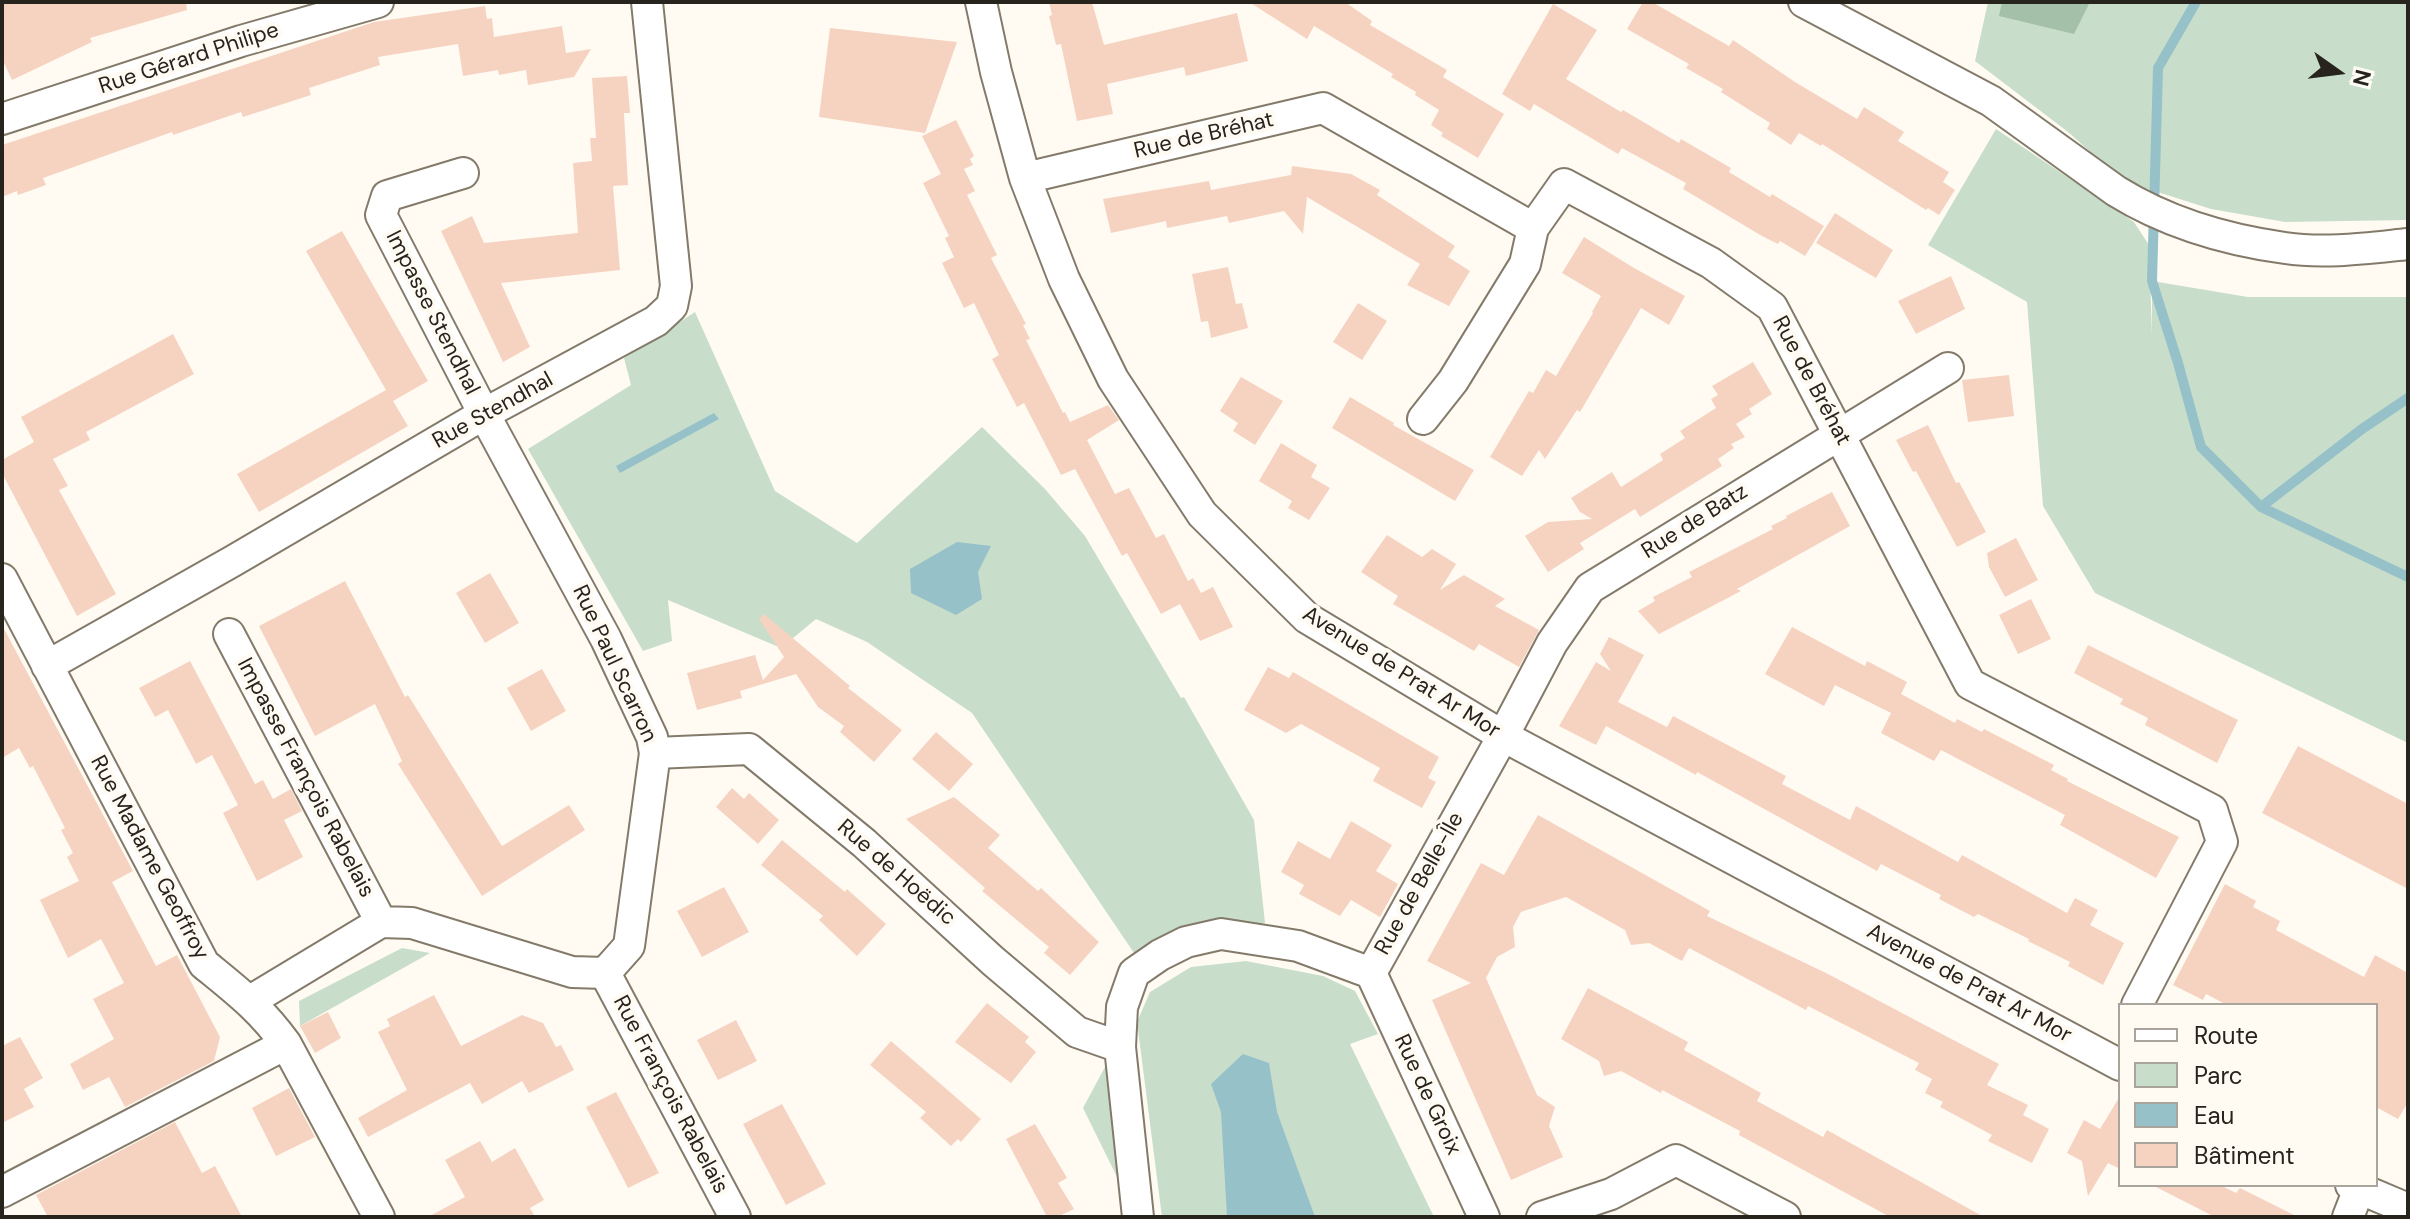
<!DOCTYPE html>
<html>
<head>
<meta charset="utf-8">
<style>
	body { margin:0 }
	#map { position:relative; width:2410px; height:1219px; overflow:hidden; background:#fffbf3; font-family:"DM Sans",sans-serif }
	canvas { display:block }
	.frame { position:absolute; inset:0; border:4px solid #27231d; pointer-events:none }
	.legend { position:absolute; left:2118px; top:1003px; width:260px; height:184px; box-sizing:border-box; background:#fffbf3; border:2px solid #a9a59d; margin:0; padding:10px 14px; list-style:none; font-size:24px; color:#27231d }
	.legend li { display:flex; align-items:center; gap:16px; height:40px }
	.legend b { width:40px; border:2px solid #a9a59d }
	.north { position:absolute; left:2298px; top:32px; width:80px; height:80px; -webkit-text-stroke:6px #fffbf3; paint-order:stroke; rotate:104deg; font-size:22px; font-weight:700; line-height:32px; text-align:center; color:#27231d }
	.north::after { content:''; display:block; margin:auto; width:28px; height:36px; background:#27231d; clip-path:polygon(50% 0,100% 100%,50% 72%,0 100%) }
</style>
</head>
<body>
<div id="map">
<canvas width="2410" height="1219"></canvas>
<div class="frame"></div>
<ul class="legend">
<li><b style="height:10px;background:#fff"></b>Route</li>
<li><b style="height:22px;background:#c8decb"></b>Parc</li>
<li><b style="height:22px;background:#96c1c9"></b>Eau</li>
<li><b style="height:22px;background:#f6d3c1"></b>Bâtiment</li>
</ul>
<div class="north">N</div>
</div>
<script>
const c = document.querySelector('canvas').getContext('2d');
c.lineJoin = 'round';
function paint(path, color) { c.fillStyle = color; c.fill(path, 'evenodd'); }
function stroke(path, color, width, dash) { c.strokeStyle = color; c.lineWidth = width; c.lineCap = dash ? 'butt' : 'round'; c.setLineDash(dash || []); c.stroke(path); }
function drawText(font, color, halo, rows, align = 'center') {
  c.font = font + ' "DM Sans",sans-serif'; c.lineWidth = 8; c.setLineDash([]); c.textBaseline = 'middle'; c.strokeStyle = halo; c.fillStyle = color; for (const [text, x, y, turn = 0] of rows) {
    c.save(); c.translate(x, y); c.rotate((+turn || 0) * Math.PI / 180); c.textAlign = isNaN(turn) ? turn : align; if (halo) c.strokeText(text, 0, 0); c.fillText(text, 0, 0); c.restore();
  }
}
paint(new Path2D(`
	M1988 2H2408V220L2285 222 2211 209 2123 181 2068 132 1975 61Z
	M1996 129 2134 222 2149 245 2152 336V281L2248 297H2408V743L2095 593 2043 506 2027 302 1928 245Z
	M695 312 775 491 857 543 982 427 1045 489 1085 536 1181 698 1184 697 1254 820 1265 923 1184 933 1136 956 972 713 867 642 816 619 781 648 668 600 672 641 643 651 528 449 631 385 624 358Z
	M402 948 430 953 300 1026 299 1001Z
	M1246 961 1323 976 1355 991 1378 1034 1350 1044 1434 1217H1162L1137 1022 1150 992 1191 967Z
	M1105 1067 1113 1071 1125 1178 1118 1179 1083 1108Z`), '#c8decb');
paint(new Path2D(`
	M2002 2H2090L2074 34 1999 16Z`), '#a4c0a8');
paint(new Path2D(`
	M714 413 719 419 620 473 616 466Z
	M957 542 991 546 978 572 982 599 956 615 911 593 910 569Z
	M1243 1054 1269 1063 1277 1112 1315 1217H1227L1221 1112 1211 1084Z`), '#96c1c9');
stroke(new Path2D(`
	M2196 2 2158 68 2152 281 2178 363 2201 447 2261 507 2408 577
	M2261 507 2362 429 2408 398`), '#96c1c9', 10);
paint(new Path2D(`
	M2 2H186L187 10 90 38 92 42 12 80 2 59Z
	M1049 2H1092L1104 45 1237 13 1248 61 1186 76 1184 67 1107 84 1113 114 1077 121 1061 44 1056 45 1049 16 1052 15Z
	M1249 2H1345L1372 21 1370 25 1447 70 1443 77 1504 114 1478 158 1441 136 1443 133 1431 125 1439 110 1415 95 1416 92 1391 77 1393 74 1314 26 1307 39Z
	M1643 2H1652L1729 46 1733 40 1795 82 1857 119 1864 107 1904 132 1898 141 1949 172 1943 182 1955 190 1939 215 1928 208 1926 210 1822 144 1821 146 1799 133 1791 145 1767 129 1770 123 1721 92 1723 89 1686 68 1689 64 1627 29Z
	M1553 4 1597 30 1566 79 1621 112 1623 110 1679 143 1681 139 1731 168 1729 172 1770 197 1772 194 1824 226 1805 256 1780 241 1778 244 1762 236 1683 189 1686 183 1622 148 1618 154 1534 104 1530 111 1502 94Z
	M485 6 487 19 492 18 494 37 562 26 566 53 591 49 574 77 528 85 526 70 499 75 498 70 463 76 458 44 378 57 380 65 309 88 311 95 243 117 241 112 173 135 172 132 43 178 46 185 18 195 17 191 2 197V145L374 22Z
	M830 28 957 42 925 133 819 117Z
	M627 76 630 113H624L628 185 613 186 620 270 501 283 530 347 503 362 441 231 472 216 484 243 578 233 573 163 592 161 590 138H596L592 78Z
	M956 120 974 156 970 159 973 165 964 169 975 191 967 195 997 255 991 258 1026 324 1023 325 1030 339 1026 340 1063 413 1065 412 1070 422 1108 405 1119 420 1087 440 1115 494 1129 488 1156 538 1164 534 1188 581 1193 578 1201 593 1213 587 1233 627 1200 641 1180 604 1161 614 1127 553 1122 556 1075 469 1061 475 1024 403 1017 407 992 359 999 355 974 303 964 308 942 263 954 257 945 238 949 236 923 183 941 174 922 136Z
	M1292 166 1351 174 1380 190 1377 195 1455 246 1448 257 1470 271 1449 306 1407 285 1420 264 1307 197 1303 234 1284 211 1229 223 1227 216 1167 228 1166 221 1111 233 1103 199 1209 181 1211 190 1291 175Z
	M1835 213 1893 250 1876 278 1816 243Z
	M342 231 428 381 393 401 408 426 259 512 237 474 386 390 306 251Z
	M1584 237 1634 268 1685 296 1669 325 1641 308 1580 412 1577 410 1545 459 1539 450 1522 476 1490 457 1529 391 1533 393 1546 370 1556 376 1593 313 1592 312 1601 296 1562 273Z
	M1228 267 1236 304 1242 303 1248 328 1211 338 1208 321 1201 322 1192 274Z
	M1951 276 1965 309 1916 334 1898 301Z
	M1358 303 1387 321 1362 360 1333 342Z
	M173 334 194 374 86 432 90 440 53 459 68 486 59 490 116 594 77 616 2 473V460L34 442 21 417Z
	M1753 362 1772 394 1749 409 1752 414 1736 424 1745 437 1731 444 1734 448 1718 459 1722 466 1640 517 1635 509 1580 543 1584 549 1548 572 1525 536 1548 522 1592 519 1580 512 1571 498 1612 472 1621 487 1663 460 1660 454 1685 438 1680 431 1716 408 1711 399 1718 395 1712 386Z
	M2009 375 2014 416 1968 422 1962 380Z
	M1241 377 1283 401 1255 445 1233 431 1238 423 1220 411Z
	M1350 397 1394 423 1393 425 1474 470 1455 501 1332 428Z
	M1928 425 1956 483 1959 482 1986 532 1957 547 1916 471 1913 472 1896 440Z
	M1281 443 1317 465 1311 477 1330 488 1309 520 1288 508 1292 501 1259 481Z
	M1832 492 1850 526 1737 589 1741 591 1659 634 1638 611 1655 601 1653 597 1692 577 1689 572 1773 529 1771 526 1787 518 1786 516Z
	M1387 535 1422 557 1432 549 1456 564 1440 590 1464 575 1505 599 1495 606 1539 630 1519 667 1479 644 1474 651 1393 604 1398 596 1361 572Z
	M2016 538 2038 580 2005 597 1989 567 1987 553Z
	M490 573 519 623 485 643 456 593Z
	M345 581 405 697 408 695 502 846 569 805 585 830 482 896 398 764 402 761 375 704 315 736 259 626Z
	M2031 599 2051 639 2018 654 1999 615Z
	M764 614 850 686 848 688 902 730 874 762 840 732 844 726 818 707 796 674 740 691 742 698 697 710 687 673 755 655 763 680 784 657 759 619Z
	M2 625 133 871 112 882 156 966 177 955 220 1037 214 1061 125 1107 109 1077 83 1090 70 1064 114 1039 93 999 124 983 101 939 68 958 40 900 79 881 67 857 73 853 61 830 65 828 33 766 30 768 19 748 2 758Z
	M1792 627 1865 666 1867 661 1907 682 1901 694 1955 723 1957 719 1982 732 1984 729 2054 765 2051 770 2068 779 2067 781 2179 837 2156 878 2060 825 2065 815 1941 750 1934 761 1881 733 1891 713 1835 685 1824 706 1765 674Z
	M1609 637 1644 655 1618 702 1667 727 1673 716 1786 776 1782 784 1850 820 1856 806 1958 862 1962 855 2067 913 2075 898 2098 910 2090 925 2124 943 2103 985 2068 966 2070 962 2028 941 2029 939 1978 914 1974 917 1939 899 1941 895 1881 864 1877 871 1697 772 1696 775 1606 726 1596 745 1559 726 1596 662 1611 671 1600 654Z
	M2088 645 2238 720 2217 763 2145 725 2148 718 2120 704 2123 699 2074 673Z
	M190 661 255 784 263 780 273 799 291 789 302 811 284 820 303 857 257 881 223 813 238 805 212 755 196 764 168 710 155 717 139 688Z
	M1268 667 1289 678 1293 672 1439 757 1428 778 1436 782 1422 808 1373 781 1380 768 1301 724 1286 733 1244 710Z
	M542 669 566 711 531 731 507 688Z
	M936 732 973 764 949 791 912 759Z
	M2298 746 2408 804V889L2262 813Z
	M732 788 744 799 749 793 779 820 758 844 716 807Z
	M954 797 1000 835 988 848 1038 891 1041 888 1099 942 1070 975 1044 953 1049 947 982 891 985 888 906 819Z
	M1538 815 1710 911 1707 916 1826 973 1999 1064 1987 1085 2028 1105 2023 1115 2049 1129 2032 1163 1988 1141 1992 1135 1940 1107 1943 1102 1925 1093 1932 1079 1915 1070 1919 1063 1808 1006 1806 1010 1689 948 1682 961 1649 943 1631 945 1625 930 1566 897 1521 912 1513 927 1515 947 1497 957 1486 978 1537 1095 1555 1107 1549 1126 1563 1157 1511 1180 1432 1000 1471 983 1427 961 1481 863 1504 875Z
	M1351 821 1392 845 1376 871 1398 884 1380 917 1351 900 1340 916 1299 894 1304 885 1281 872 1298 841 1330 859Z
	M782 840 845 892 847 889 886 924 857 956 819 920 823 916 761 865Z
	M2225 884 2256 901 2253 907 2280 921 2276 930 2364 977 2375 955 2408 973V1102L2398 1119 2376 1107V1005H2227L2206 994 2203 1000 2173 985Z
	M724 887 749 932 702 957 677 911Z
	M1588 988 1688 1042 1684 1050 1761 1093 1757 1101 1823 1137 1827 1130 1984 1217H1890L1739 1135 1740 1131 1662 1090 1661 1093 1621 1071 1604 1076 1599 1061 1561 1039Z
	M434 995 461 1046 522 1015 543 1023 556 1047 561 1045 574 1070 529 1093 522 1081 482 1104 470 1083 368 1137 358 1118 407 1090 378 1032 390 1026 387 1019Z
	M987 1003 1029 1037 1025 1042 1036 1052 1011 1083 955 1042Z
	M328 1012 341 1038 315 1053 300 1026Z
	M736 1020 757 1061 718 1080 697 1040Z
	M20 1037 43 1078 24 1089 34 1107 2 1123V1046Z
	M891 1041 981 1119 961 1142 958 1139 951 1146 920 1118 926 1112 870 1065Z
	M289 1088 315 1137 276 1156 252 1108Z
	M616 1092 659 1173 628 1188 586 1107Z
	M2120 1096V1169L2108 1163 2088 1196 2082 1161 2067 1153 2084 1120 2100 1129Z
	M782 1104 826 1184 786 1205 743 1124Z
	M175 1122 202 1173 215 1166 242 1217H48L36 1195Z
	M1035 1124 1067 1178 1058 1183 1074 1209 1057 1217H1047L1006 1139Z
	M480 1141 492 1162 515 1148 544 1200 530 1208 535 1217H428L465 1197 445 1160Z
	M2152 1185H2220L2236 1193 2240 1188 2298 1217H2215Z`), '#f6d3c1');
const minor = new Path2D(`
	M981 2 996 72 1025 178 1064 279 1113 379 1202 514 1307 618 1503 736 2120 1065
	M1804 2 1991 101 2116 191C2166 222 2227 240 2285 248 2325 254 2368 248 2408 244
	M2 119 241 41 378 2
	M463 173 387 196 381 215 484 414 606 639 652 737 655 753 629 946 605 973
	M1025 178 1323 108 1533 228 1564 184 1711 263 1772 307 1970 684 2212 810 2222 842 2137 1005
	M1423 419 1453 381 1525 264 1533 228
	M2 579 204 964C237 991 261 1009 286 1044L379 1217
	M229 634 381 922
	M47 666 233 561 484 414 656 321 672 306 676 286 647 2
	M655 753 749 749 864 843 993 961 1077 1032 1120 1047
	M1371 973 1484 1217
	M250 1001 381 922 412 923 572 972 605 973 735 1217
	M2351 1185 2408 1209
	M2 1192 286 1044
	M1138 1217 1120 1047 1122 1007 1134 973 1160 955 1186 942 1221 934 1298 946 1371 973 1503 736 1552 643 1590 588 1948 368
	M1542 1217 1611 1194 1676 1160 1785 1217
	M2348 1217 2359 1189`);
stroke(minor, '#837a69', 34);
stroke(minor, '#fff', 30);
drawText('22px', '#27231d', '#fffbf3', [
	["Rue Gérard Philipe",189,59,-18],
	["Rue de Bréhat",1204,136,-13],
	["Impasse Stendhal",432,313,63],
	["Rue de Bréhat",1811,381,62],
	["Rue Stendhal",493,411,-29],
	["Rue de Batz",1695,522,-32],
	["Rue Paul Scarron",614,664,65],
	["Avenue de Prat Ar Mor",1401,673,32],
	["Impasse François Rabelais",305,778,62],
	["Rue Madame Geoffroy",149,858,62],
	["Rue de Hoëdic",896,873,41],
	["Rue de Belle-Île",1420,884,-61],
	["Avenue de Prat Ar Mor",1969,984,28],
	["Rue François Rabelais",670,1095,62],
	["Rue de Groix",1427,1095,65]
]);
</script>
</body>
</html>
